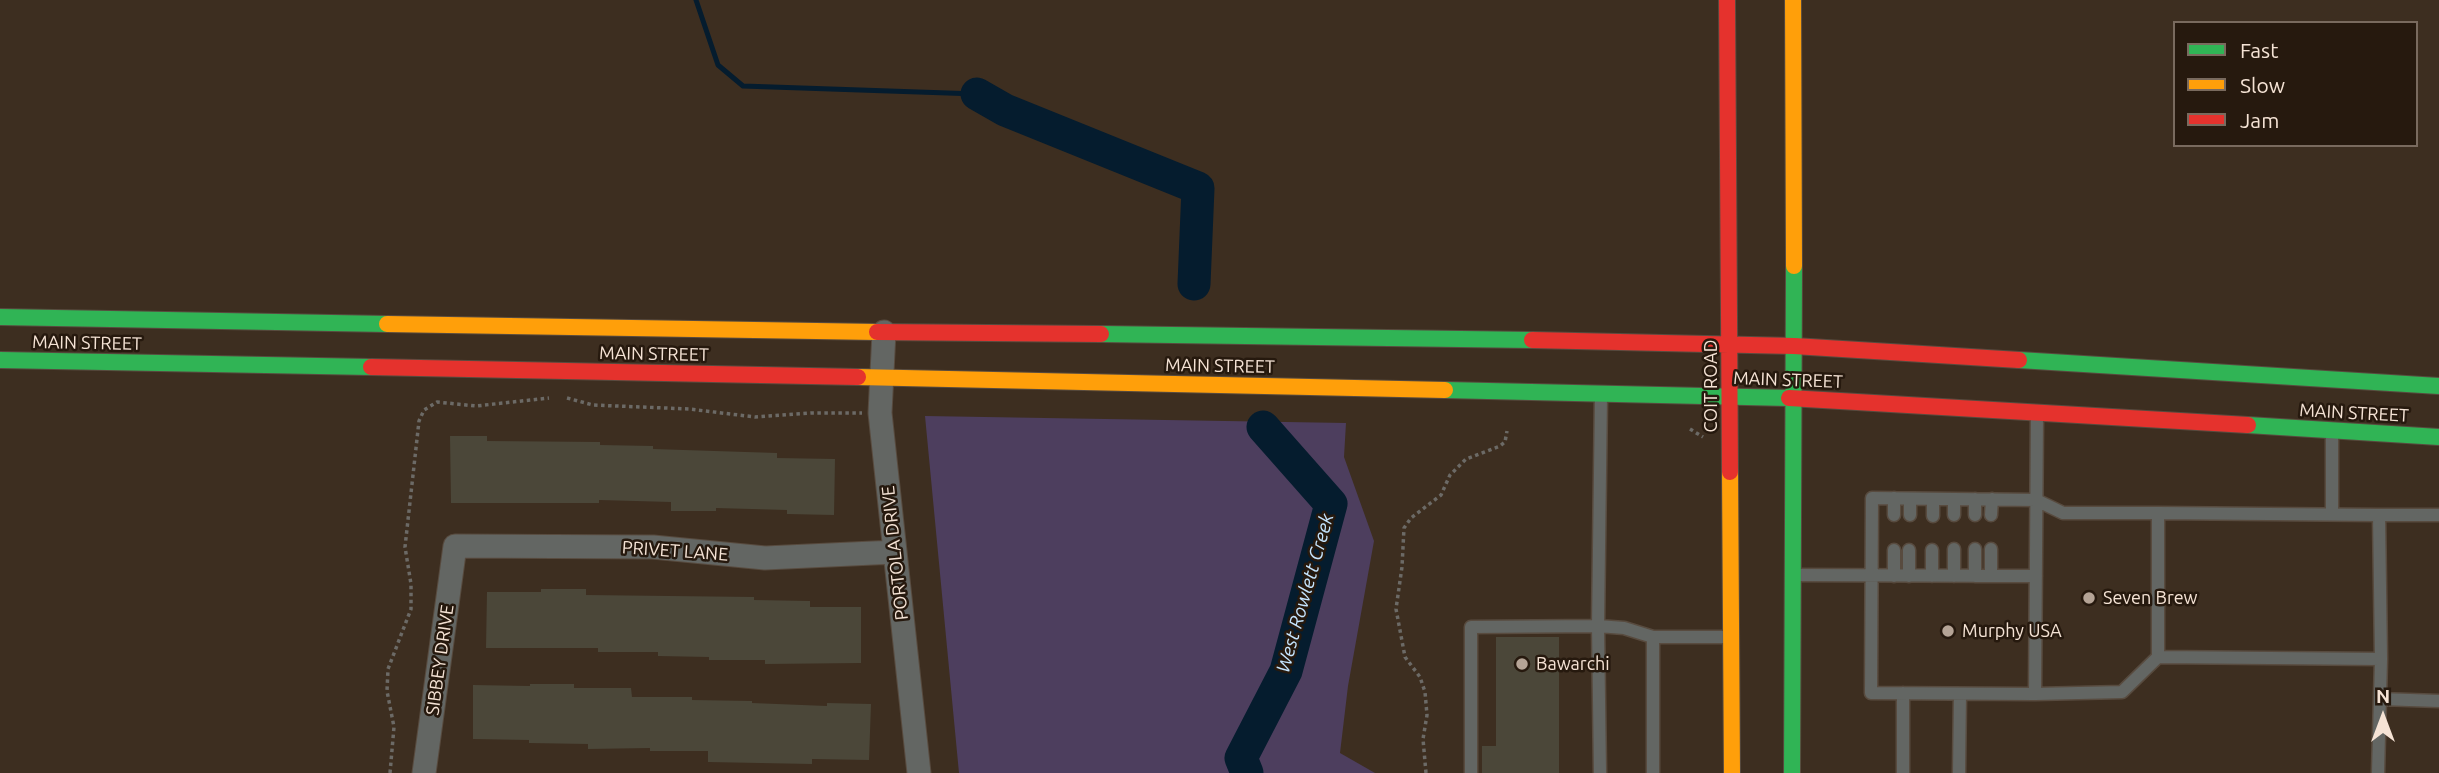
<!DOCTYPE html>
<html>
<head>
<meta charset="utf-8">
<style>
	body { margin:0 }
	#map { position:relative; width:2439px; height:773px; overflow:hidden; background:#3d2e20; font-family:Ubuntu,sans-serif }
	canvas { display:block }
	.legend { position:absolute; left:2173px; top:21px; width:245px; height:126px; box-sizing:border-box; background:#26190e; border:2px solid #796a5e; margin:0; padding:9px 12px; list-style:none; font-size:21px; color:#f5e3d5 }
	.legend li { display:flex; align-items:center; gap:14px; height:35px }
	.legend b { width:35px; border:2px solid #796a5e }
	.north { position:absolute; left:2348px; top:682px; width:70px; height:70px; -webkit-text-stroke:5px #26190e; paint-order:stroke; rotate:0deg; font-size:19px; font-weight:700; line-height:28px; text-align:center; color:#f5e3d5 }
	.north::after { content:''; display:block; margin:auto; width:24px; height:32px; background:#f5e3d5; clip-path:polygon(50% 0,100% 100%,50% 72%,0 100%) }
</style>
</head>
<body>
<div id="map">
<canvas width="2439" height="773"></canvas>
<ul class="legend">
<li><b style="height:9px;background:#30b455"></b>Fast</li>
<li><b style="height:9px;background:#ff9f0a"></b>Slow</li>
<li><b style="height:9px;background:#e5322d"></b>Jam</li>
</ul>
<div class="north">N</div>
</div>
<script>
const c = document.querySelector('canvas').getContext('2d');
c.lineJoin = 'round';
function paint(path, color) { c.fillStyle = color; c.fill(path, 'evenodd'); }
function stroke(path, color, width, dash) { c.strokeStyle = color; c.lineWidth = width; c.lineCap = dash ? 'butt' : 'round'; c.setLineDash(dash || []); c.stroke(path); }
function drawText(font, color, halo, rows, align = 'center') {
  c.font = font + ' Ubuntu,sans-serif'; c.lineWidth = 5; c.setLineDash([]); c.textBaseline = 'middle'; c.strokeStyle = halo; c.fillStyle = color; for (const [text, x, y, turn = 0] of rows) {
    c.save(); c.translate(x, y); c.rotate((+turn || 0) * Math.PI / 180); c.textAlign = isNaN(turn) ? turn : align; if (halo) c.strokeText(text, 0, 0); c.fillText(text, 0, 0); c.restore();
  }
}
paint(new Path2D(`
	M925 416 1346 423 1344 457 1374 541 1348 686 1340 753 1375 773H959Z`), '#4d3e5e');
stroke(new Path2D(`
	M696 0 718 65 743 86 977 94`), '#051c2e', 5);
stroke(new Path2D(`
	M977 94 1005 110 1198 188 1194 284
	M1247 773 1241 758 1286 671 1331 504 1263 427`), '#051c2e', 33);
paint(new Path2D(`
	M450 436H487V441L600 442V445L653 446V449L777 453V458L835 459 834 515 787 514V510L716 508V511H671V502L599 500V503H451Z
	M541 589H586V595L754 597V600L810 601V607H861V663L765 664V660H709V657L658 656V652H598V648H486L487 592H541Z
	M1496 637H1559V773H1482V746H1496Z
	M530 684H574V688H631L632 697H692V700L752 701V703L827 706V703L871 704 869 760 812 759V764L708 762V751H650V748L588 749V744L529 743V740L473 739V685L530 686Z`), '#4b4739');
const lane = new Path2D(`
	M2332 432V514
	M1872 498 2036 500 2063 513H2158V657L2122 692 2035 694 1871 693Z
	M1894 498V515
	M1910 499V515
	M1933 499V516
	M1954 499V515
	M1975 499V515
	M1991 515 1992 499
	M2379 515H2439
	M1954 549V576
	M1975 549V576
	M1894 550V576
	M1909 550V576
	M1932 550V576
	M1794 575 2036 576
	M1991 576V549
	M2158 657 2381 659 2379 515 2158 513
	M2035 694 2037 414
	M2380 699 2439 701
	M1471 773V627L1598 626 1624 628 1653 637H1730
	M1600 773 1598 626 1601 395
	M1653 773V637
	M1903 773V693
	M1959 773 1960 694
	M2378 773 2381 659`);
const street = new Path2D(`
	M884 332 880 413 919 773
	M424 773 455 546 653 547 765 558 895 552`);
const fast = new Path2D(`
	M0 317 387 324
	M1101 334 1532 340
	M0 360 371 367
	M2019 360 2439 386
	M1445 390 1789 398
	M2248 425 2439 437
	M1792 773 1794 266`);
const slow = new Path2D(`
	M1793 0 1794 266
	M387 324 877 332
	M858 377 1445 390
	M1730 472 1732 773`);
const jam = new Path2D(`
	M1727 0 1730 472
	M877 332 1101 334
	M1532 340 1794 346 2019 360
	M371 367 858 377
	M1789 398 2248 425`);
stroke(lane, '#584b3f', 15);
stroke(street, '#584b3f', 25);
stroke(fast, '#584b3f', 18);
stroke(slow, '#584b3f', 18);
stroke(jam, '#584b3f', 18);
stroke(new Path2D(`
	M567 398 593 405 689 409 755 417 811 413H862
	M1690 429 1703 437
	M390 773 394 727 387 691 388 669 411 609V584L405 547 419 421 424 410 437 402 476 406 549 398
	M1426 773 1423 739 1427 715 1425 692 1420 677 1405 657 1396 609 1402 567 1404 528 1411 518 1441 495 1450 475 1466 459 1500 446 1505 442 1507 431`), '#6c6a66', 3.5, [3.5, 3.5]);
stroke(lane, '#636663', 12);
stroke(street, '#636663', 23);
stroke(fast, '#30b455', 16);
stroke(slow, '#ff9f0a', 16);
stroke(jam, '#e5322d', 16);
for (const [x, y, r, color] of [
	[2089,598,7,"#b5a496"],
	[1948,631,7,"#b5a496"],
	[1522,664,7,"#b5a496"]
]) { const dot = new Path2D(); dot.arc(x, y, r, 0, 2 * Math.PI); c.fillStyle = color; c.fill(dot); stroke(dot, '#26190e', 2.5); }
drawText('18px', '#f5e3d5', '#26190e', [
	["MAIN STREET",87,343,1],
	["MAIN STREET",654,354,1],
	["MAIN STREET",1220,366,1],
	["MAIN STREET",1788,380,2],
	["COIT ROAD",1711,386,-90],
	["MAIN STREET",2354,413,3],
	["PRIVET LANE",675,551,4],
	["PORTOLA DRIVE",895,553,-96],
	["SIBBEY DRIVE",440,660,-82]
]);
drawText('18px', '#f5e3d5', '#26190e', [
	["Seven Brew",2103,598],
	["Murphy USA",1962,631],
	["Bawarchi",1536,664]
], 'left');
drawText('italic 19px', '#c5e5ff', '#26190e', [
	["West Rowlett Creek",1305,593,-74]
]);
</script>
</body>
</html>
